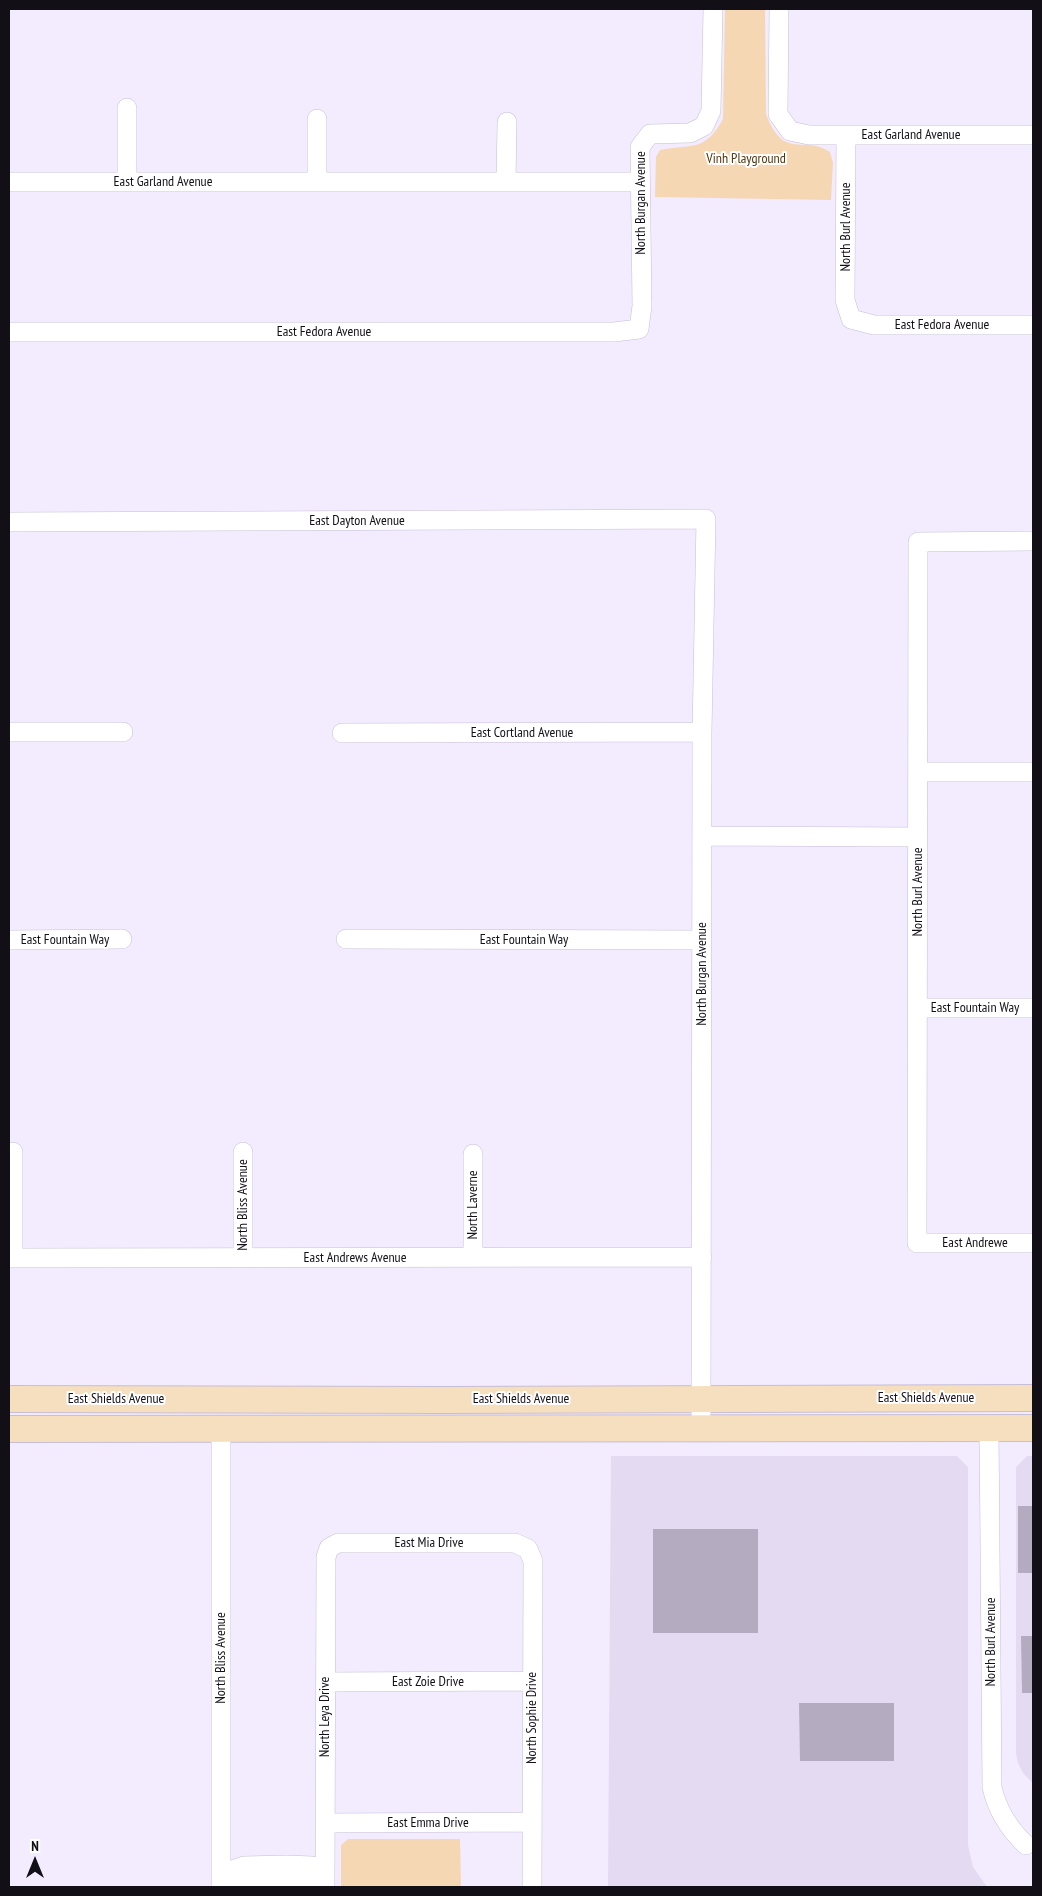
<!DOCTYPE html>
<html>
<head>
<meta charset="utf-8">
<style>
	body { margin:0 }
	#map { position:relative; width:1042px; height:1896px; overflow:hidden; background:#f3ebfe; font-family:"PT Sans Narrow",sans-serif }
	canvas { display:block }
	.frame { position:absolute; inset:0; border:10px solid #120f17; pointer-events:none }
	.north { position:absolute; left:10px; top:1836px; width:50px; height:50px; -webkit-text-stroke:4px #fff; paint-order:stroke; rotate:0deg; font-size:14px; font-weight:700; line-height:20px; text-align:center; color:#120f17 }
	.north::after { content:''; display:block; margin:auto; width:18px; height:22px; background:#120f17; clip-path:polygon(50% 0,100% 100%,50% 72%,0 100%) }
</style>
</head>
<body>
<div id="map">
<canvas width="1042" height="1896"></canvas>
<div class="frame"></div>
<div class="north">N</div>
</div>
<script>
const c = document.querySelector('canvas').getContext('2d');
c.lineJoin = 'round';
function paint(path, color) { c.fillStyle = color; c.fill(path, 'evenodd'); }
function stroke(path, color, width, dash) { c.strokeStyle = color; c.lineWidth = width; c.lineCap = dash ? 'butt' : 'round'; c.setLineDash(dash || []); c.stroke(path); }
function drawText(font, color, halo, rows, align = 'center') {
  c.font = font + ' "PT Sans Narrow",sans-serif'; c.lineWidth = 4; c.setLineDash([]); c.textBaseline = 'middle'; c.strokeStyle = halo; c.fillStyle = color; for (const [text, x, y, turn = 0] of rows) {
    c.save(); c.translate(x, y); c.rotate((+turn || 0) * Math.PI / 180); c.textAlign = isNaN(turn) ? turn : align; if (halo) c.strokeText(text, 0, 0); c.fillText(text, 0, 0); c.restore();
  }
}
paint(new Path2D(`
	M611 1456H957L968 1467V1845L973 1867 987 1887H608Z
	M1027 1456H1033V1783L1023 1773 1018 1763 1016 1753V1467Z`), '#e4dbf2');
paint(new Path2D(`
	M725 9H765L766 114C784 162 804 134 830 152L833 163 831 200 655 197 656 157 660 150C692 144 705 152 723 119Z
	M348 1839H460L461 1887H341V1845Z`), '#f6d7b4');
paint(new Path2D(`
	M1018 1506H1033V1573H1018Z
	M653 1529H758V1633H653Z
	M1021 1636H1033V1693H1022Z
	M799 1703H894V1761H800Z`), '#b4abc1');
const street = new Path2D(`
	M779 9 778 114 790 131 809 135H1033
	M846 135 845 300 851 319 874 325H1033
	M9 182H640
	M127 182V108
	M317 182V119
	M506 182 507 122
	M9 332H614L639 329 642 306 640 147 650 134 690 133 704 126 711 111 713 9
	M9 522 706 519 702 732 701 1429
	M1033 541 918 542 917 1243H1033
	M9 732H123
	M342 733 702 732
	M918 772H1033
	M702 836 918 837
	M346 939 702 940
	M9 940 122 939
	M918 1008H1033
	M473 1257V1154
	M9 1258 702 1257
	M13 1258V1152
	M243 1258V1152
	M989 1428 992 1787C997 1810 1008 1828 1026 1845
	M221 1430V1887
	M325 1682 532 1681
	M325 1823 532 1822
	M287 1865 312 1866 325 1875 312 1884H244L221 1874 244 1866Z
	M325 1887 326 1557 329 1548 338 1543H515L528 1549 533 1561 532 1887`);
const secondary = new Path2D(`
	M9 1399 446 1400 1033 1398
	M9 1429 1033 1428`);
stroke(street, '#c7bed5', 20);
stroke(secondary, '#c7bed5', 28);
stroke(street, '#fff', 19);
stroke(secondary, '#f6dfbf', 26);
drawText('14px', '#120f17', '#fff', [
	["East Garland Avenue",911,135],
	["East Garland Avenue",163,182],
	["North Burgan Avenue",641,203,-90],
	["North Burl Avenue",846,227,-90],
	["East Fedora Avenue",942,325],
	["East Fedora Avenue",324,332],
	["East Dayton Avenue",357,521],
	["East Cortland Avenue",522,733],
	["North Burl Avenue",918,892,-90],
	["East Fountain Way",65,940],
	["East Fountain Way",524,940],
	["North Burgan Avenue",702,974,-90],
	["East Fountain Way",975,1008],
	["North Bliss Avenue",243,1205,-90],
	["North Laverne",473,1205,-90],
	["East Andrewe",975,1243],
	["East Andrews Avenue",355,1258],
	["East Shields Avenue",926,1398],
	["East Shields Avenue",116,1399],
	["East Shields Avenue",521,1399],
	["East Mia Drive",429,1543],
	["North Burl Avenue",991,1642,-90],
	["North Bliss Avenue",221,1658,-90],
	["East Zoie Drive",428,1682],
	["North Leya Drive",325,1717,-90],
	["North Sophie Drive",532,1718,-90],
	["East Emma Drive",428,1823]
]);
drawText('14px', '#53360d', '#fff', [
	["Vinh Playground",746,159]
]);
</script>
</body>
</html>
